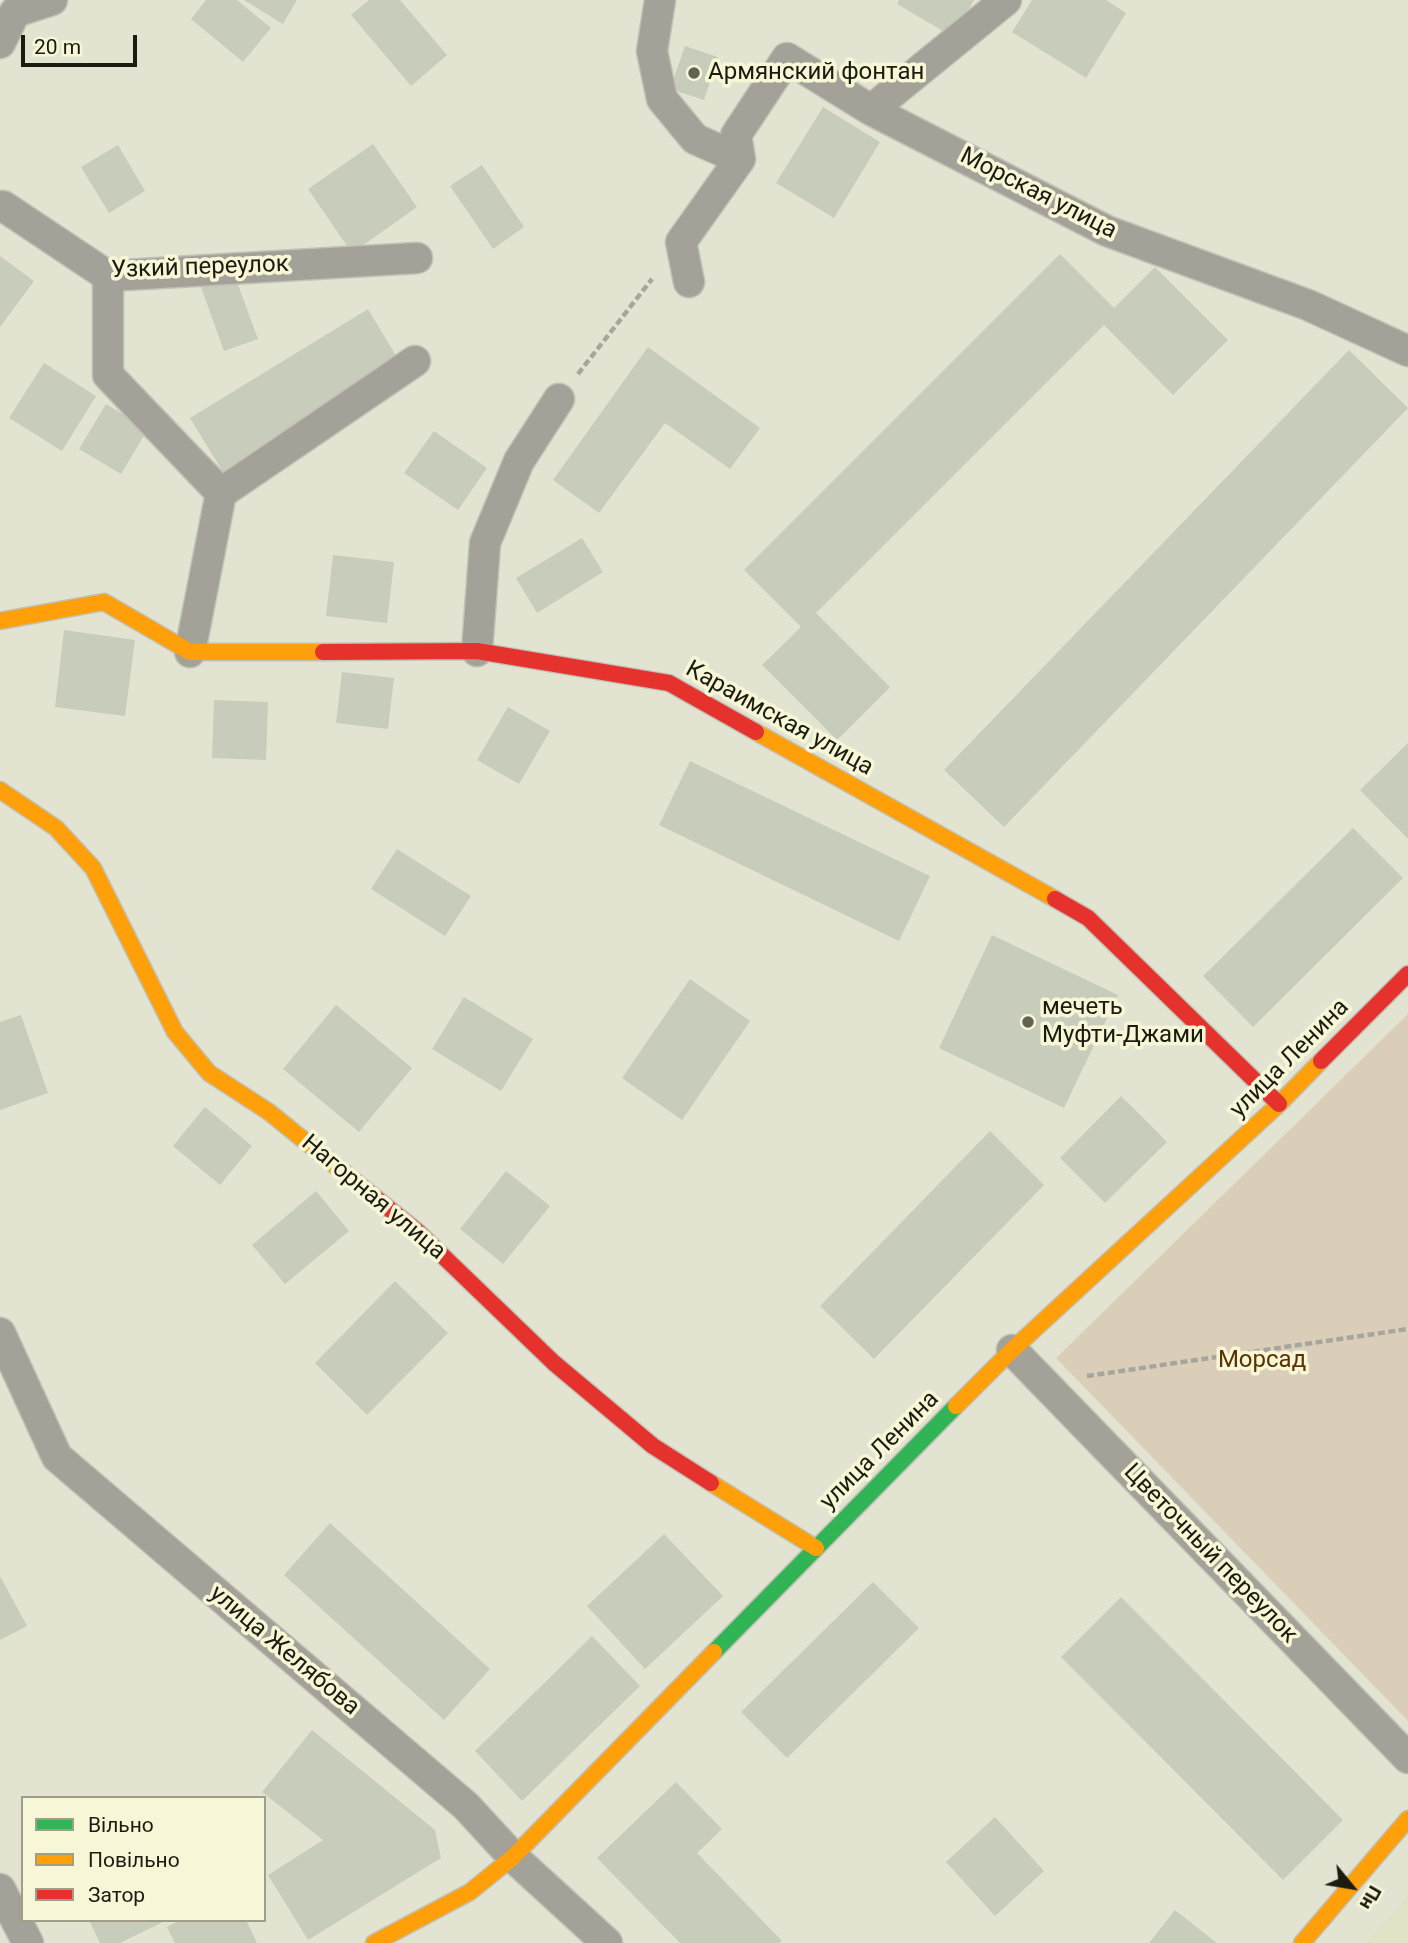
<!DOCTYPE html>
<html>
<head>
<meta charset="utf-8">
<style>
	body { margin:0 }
	#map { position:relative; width:1408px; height:1943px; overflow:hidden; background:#e3e3d2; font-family:Roboto,sans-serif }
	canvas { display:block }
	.legend { position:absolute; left:21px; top:1796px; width:245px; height:126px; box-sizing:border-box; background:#f7f7d8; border:2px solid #9f9f88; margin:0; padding:9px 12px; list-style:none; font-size:21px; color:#1b1b10 }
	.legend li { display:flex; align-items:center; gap:14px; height:35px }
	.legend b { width:35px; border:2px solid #9f9f88 }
	.north { position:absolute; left:1317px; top:1852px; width:70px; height:70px; -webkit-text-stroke:5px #f7f7d8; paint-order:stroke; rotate:120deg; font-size:19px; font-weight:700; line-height:28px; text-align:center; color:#1b1b10 }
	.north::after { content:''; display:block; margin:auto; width:24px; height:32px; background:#1b1b10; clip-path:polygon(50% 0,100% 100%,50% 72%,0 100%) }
	.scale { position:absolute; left:21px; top:35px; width:116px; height:32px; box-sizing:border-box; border:4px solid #1b1b10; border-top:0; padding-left:9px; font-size:21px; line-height:24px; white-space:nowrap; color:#1b1b10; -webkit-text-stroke:5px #f7f7d8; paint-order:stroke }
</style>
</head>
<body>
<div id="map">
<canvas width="1408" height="1943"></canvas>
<ul class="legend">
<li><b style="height:9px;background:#30b455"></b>Вільно</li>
<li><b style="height:9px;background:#ff9f0a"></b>Повільно</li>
<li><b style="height:9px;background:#e5322d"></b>Затор</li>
</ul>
<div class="north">Пн</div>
<div class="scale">20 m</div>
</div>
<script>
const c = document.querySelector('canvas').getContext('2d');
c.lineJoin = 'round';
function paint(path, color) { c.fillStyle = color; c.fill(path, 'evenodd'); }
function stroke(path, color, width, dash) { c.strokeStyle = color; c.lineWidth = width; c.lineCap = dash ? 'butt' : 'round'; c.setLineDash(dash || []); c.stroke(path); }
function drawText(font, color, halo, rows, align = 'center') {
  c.font = font + ' Roboto,sans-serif'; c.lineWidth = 7; c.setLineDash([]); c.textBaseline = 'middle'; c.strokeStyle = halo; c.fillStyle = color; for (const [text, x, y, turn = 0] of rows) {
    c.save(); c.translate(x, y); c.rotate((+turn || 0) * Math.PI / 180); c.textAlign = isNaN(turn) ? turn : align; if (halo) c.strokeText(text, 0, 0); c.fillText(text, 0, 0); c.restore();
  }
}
paint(new Path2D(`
	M1408 1895V1943H1365Z`), '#e2e3c6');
paint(new Path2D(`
	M1408 1014V1721L1056 1358Z`), '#dbceb9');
paint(new Path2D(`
	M206 0H237L271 28 243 62 191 19Z
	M244 0H297L283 24Z
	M369 0H400L447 55 411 86 351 15Z
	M899 0H974L953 37 897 4Z
	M1032 0H1106L1126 13 1086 78 1012 32Z
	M685 46 718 57 704 100 670 89Z
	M823 107 880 142 834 218 776 183Z
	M373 144 417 207 352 253 308 189Z
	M118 145 145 191 109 213 81 167Z
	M482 165 524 227 493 249 450 186Z
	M1060 254 1114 308 1155 267 1228 340 1173 395 1104 325 816 613 890 687 837 740 762 665 801 627 744 570Z
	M0 256 34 281 0 327Z
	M234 274 258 339 224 351 201 287Z
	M368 309 401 364 223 472 190 418Z
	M648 347 760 428 730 469 665 423 599 513 553 480Z
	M1349 350 1408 408 1004 827 944 770Z
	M44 363 96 396 62 451 9 418Z
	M106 404 148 429 121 474 79 449Z
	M434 431 487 468 458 510 404 473Z
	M582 538 603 572 537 613 516 578Z
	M333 555 394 562 387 623 326 616Z
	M64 630 135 640 125 716 55 707Z
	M342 672 394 678 388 729 336 723Z
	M214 700 268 702 266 760 212 758Z
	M508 707 550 731 519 784 477 760Z
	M1408 743V839L1360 790Z
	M690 761 930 876 899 941 659 825Z
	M1353 828 1403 878 1253 1027 1203 976Z
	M397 849 471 896 445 936 371 889Z
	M992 935 1118 995 1064 1108 939 1048Z
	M690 979 750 1021 682 1120 622 1078Z
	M464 997 533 1039 501 1091 432 1049Z
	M336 1005 412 1068 359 1132 283 1069Z
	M21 1015 48 1093 0 1110V1022Z
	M1121 1096 1167 1142 1105 1203 1060 1158Z
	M205 1107 252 1146 220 1185 173 1146Z
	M990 1131 1044 1185 874 1359 820 1306Z
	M506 1171 550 1206 503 1264 460 1229Z
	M316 1191 349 1231 285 1284 252 1245Z
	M395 1281 448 1333 367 1415 315 1363Z
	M330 1523 490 1669 444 1720 284 1575Z
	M664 1534 723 1596 645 1669 587 1606Z
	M0 1576 27 1626 0 1640Z
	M873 1582 919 1628 787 1758 741 1712Z
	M1121 1597 1343 1820 1283 1880 1061 1657Z
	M592 1636 640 1686 522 1801 475 1751Z
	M312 1730 435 1830 441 1858 308 1940 268 1875 323 1840 262 1792Z
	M676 1782 722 1829 697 1853 782 1941 779 1943H680L597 1858Z
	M995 1817 1044 1871 995 1916 946 1862Z
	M1175 1910 1217 1943H1149Z
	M89 1920H167L120 1943H100Z
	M180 1920H246L257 1943H175L167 1927Z`), '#c8ccbb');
const street = new Path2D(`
	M660 0 652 51 662 99 695 139 740 159 681 242 689 282
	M0 43 15 12 52 0
	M871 110 1006 0
	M740 159 736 135 787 58 871 110 1107 231 1308 305 1408 351
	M3 206 108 276 417 258
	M108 276V375L221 493
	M477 651 485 543 519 461 559 399
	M190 652 221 493 415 361
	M0 1333 57 1457 466 1806 513 1857 607 1943
	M1012 1350 1408 1758
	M0 1889 28 1943`);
const fast = new Path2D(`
	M714 1652 956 1406`);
const slow = new Path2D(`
	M0 621 104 602 190 652H323
	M756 732 1055 899
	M0 790 56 828 93 868 175 1032 209 1073 269 1112 342 1171
	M956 1406 1012 1350 1279 1104 1321 1061
	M711 1483 816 1548
	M374 1943 470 1892 513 1857 714 1652
	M1302 1943 1408 1819`);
const jam = new Path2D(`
	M323 652 477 651 669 683 756 732
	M1055 899 1088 918 1279 1104
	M1321 1061 1408 974
	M342 1171 418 1232 554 1363 653 1446 711 1483`);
stroke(street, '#c1c1b5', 33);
stroke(fast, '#c1c1b5', 19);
stroke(slow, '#c1c1b5', 19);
stroke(jam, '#c1c1b5', 19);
stroke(new Path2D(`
	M578 374 652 279
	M1087 1376 1408 1329`), '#a7a69c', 4.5, [7, 3.5]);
stroke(street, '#a4a198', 30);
stroke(fast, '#30b455', 16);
stroke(slow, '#ff9f0a', 16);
stroke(jam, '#e5322d', 16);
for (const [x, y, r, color] of [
	[694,73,7,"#616154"],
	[1028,1022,7,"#616154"]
]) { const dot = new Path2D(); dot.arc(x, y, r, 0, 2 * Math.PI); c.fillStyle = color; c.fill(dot); stroke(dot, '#f7f7d8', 2.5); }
drawText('24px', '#1b1b10', '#f7f7d8', [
	["Армянский фонтан",708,73],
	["мечеть",1042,1008],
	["Муфти-Джами",1042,1036]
], 'left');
drawText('24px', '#1b1b10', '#f7f7d8', [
	["Морская улица",1038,194,27],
	["Узкий переулок",200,268,-2],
	["Караимская улица",779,719,29],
	["улица Ленина",1290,1059,-45],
	["Нагорная улица",373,1198,40],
	["улица Ленина",880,1451,-45],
	["Цветочный переулок",1210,1554,46],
	["улица Желябова",284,1651,40]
]);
drawText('24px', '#583303', '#f7f7d8', [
	["Морсад",1262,1361]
]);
</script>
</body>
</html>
